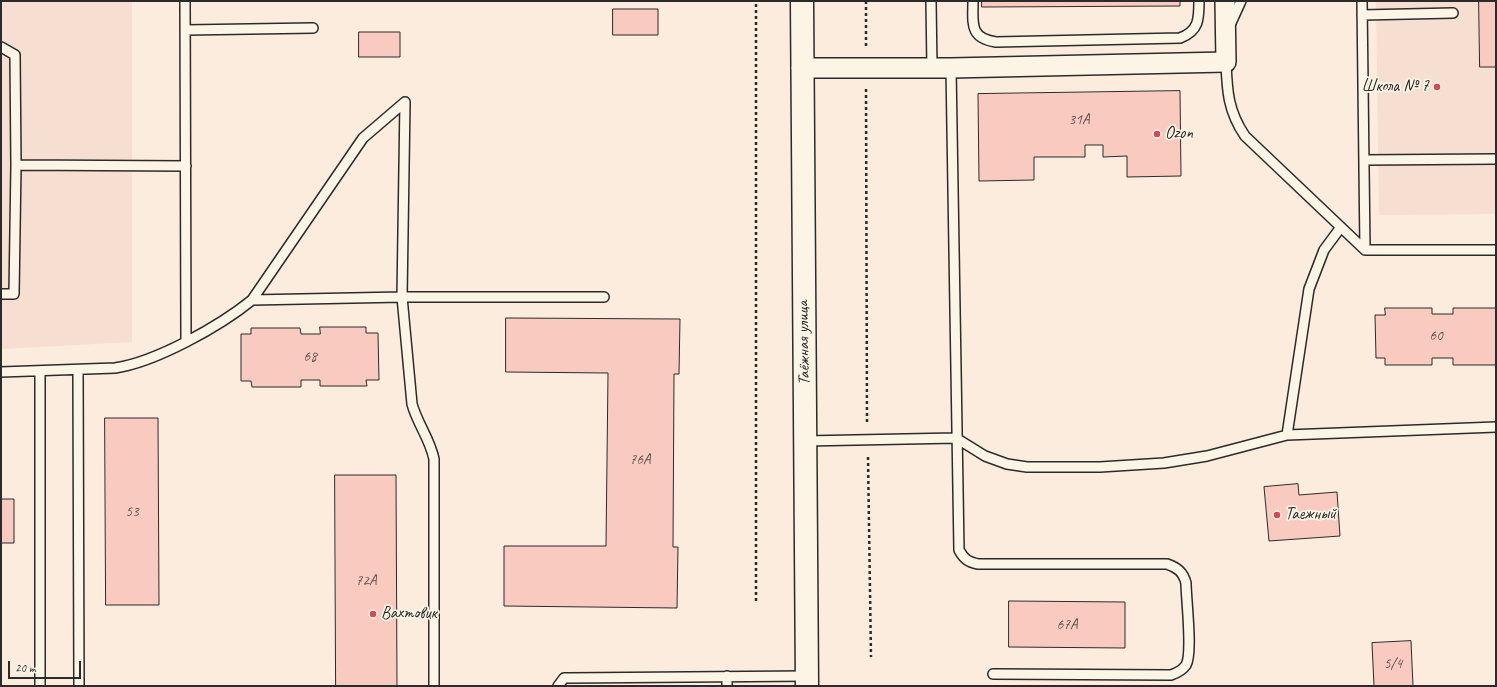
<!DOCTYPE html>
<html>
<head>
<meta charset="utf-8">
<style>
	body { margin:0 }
	#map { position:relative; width:1497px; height:687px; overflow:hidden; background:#fbecdd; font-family:Caveat,sans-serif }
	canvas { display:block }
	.frame { position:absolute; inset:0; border:2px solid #2b2b2b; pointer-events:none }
	.scale { position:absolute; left:8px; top:661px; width:73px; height:18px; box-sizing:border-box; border:2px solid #2b2b2b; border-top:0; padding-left:5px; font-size:12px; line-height:14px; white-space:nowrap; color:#2b2b2b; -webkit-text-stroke:3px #fcf5e5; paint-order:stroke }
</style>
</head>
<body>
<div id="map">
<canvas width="1497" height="687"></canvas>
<div class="frame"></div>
<div class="scale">20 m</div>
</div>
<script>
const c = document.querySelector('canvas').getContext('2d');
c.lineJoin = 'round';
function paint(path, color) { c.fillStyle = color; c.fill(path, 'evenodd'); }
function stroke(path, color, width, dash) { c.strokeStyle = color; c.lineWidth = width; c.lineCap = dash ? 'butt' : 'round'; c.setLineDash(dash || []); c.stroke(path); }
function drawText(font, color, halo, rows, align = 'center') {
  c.font = font + ' Caveat,sans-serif'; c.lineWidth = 3.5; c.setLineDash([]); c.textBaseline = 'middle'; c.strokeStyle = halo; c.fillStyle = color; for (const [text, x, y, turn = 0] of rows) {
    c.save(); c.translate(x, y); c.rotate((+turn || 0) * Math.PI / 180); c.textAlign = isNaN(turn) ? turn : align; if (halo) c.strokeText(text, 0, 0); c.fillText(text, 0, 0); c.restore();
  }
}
paint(new Path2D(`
	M1 1H132V342L1 349Z
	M1376 1H1496V214L1379 215Z`), '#f6ded1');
const building = new Path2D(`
	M982 1H1180V6L982 7Z
	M1479 1H1496V67H1480Z
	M613 9H658V35H613Z
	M359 32H400V57H359Z
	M1180 91 1181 176 1127 177V156L1103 157V145H1085V157H1034V180L979 181 978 94Z
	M1385 308H1432V314H1453V308H1496V365H1453V358H1432V365H1385V358H1376L1375 315H1385Z
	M506 318 680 319 679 374H674L673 547H678L677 608 504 606V546H606L608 373 506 372Z
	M320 327H366V333H378L379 380H366L367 386H320V380H301V387H252L251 381H241V334H251V328H300L301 334H320Z
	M105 418H158L159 605H106Z
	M335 475H396L397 686H336Z
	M1298 484 1299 495 1337 492 1340 536 1269 541 1264 487Z
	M1 499H14V543H1Z
	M1009 601 1125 602V648L1009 647Z
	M1411 641 1413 686H1374L1372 643Z`);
paint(building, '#f9cabf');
stroke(building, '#2b2b2b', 1);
const service = new Path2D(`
	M185 1 186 341
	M931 1 932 68
	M973 1C973 23 969 38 996 42L1180 38C1199 31 1199 19 1199 1
	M1362 1 1365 250H1496
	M1362 15 1453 13
	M1231 23 1241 1
	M186 30 313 28
	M1 47 15 55 16 165
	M1226 62C1227 91 1228 111 1245 136L1365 250
	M951 68 959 550C964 559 968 562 978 564H1167C1178 568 1183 572 1186 583 1186 599 1193 653 1186 665 1182 671 1177 673 1171 675L993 674
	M405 102 402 297 412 404C417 423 430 439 434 459V686
	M1364 160 1496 159
	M1 294H14L16 165 186 166
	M252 300 402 297H604
	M78 370 79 686
	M40 371V686
	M1 372 115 368C156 362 220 326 252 300L363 138 405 102
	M1287 435 1309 289 1324 250 1341 227
	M805 441 956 438 985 456 1007 464 1027 467H1100L1164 463 1207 456 1287 435 1496 427
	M558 686 564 678H569L807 676
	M727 686V676`);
const minor = new Path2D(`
	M801 68H951L1226 62 1225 1`);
const tertiary = new Path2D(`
	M802 1 807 686`);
stroke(service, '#2b2b2b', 12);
stroke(minor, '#2b2b2b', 22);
stroke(tertiary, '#2b2b2b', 25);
stroke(new Path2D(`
	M866 46V1
	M866 89 867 422
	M868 457 871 657
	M756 601V1`), '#2b2b2b', 2.5, [3, 3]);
stroke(service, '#fcf5e5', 9);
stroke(minor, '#fcf5e5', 19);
stroke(tertiary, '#fcf5e5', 22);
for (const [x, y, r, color] of [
	[1437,87,4,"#d1495b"],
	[1157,134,4,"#d1495b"],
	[1277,515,4,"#d1495b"],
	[373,614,4,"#d1495b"]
]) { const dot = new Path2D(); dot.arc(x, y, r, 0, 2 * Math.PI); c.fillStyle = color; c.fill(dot); stroke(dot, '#fcf5e5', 1.5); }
drawText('15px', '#5e5350', null, [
	["31А",1079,120],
	["60",1436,336],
	["68",310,357],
	["76А",640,460],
	["53",132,512],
	["72А",366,581],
	["67А",1067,625],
	["5/4",1393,664]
]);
drawText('17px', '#2b2b2b', '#fcf5e5', [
	["Школа № 7",1429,87,"right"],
	["Ozon",1165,134],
	["Таежный",1285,515],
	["Вахтовик",381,614]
], 'left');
drawText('17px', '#2b2b2b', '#fcf5e5', [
	["Таёжная улица",804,343,-91]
]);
</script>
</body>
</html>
